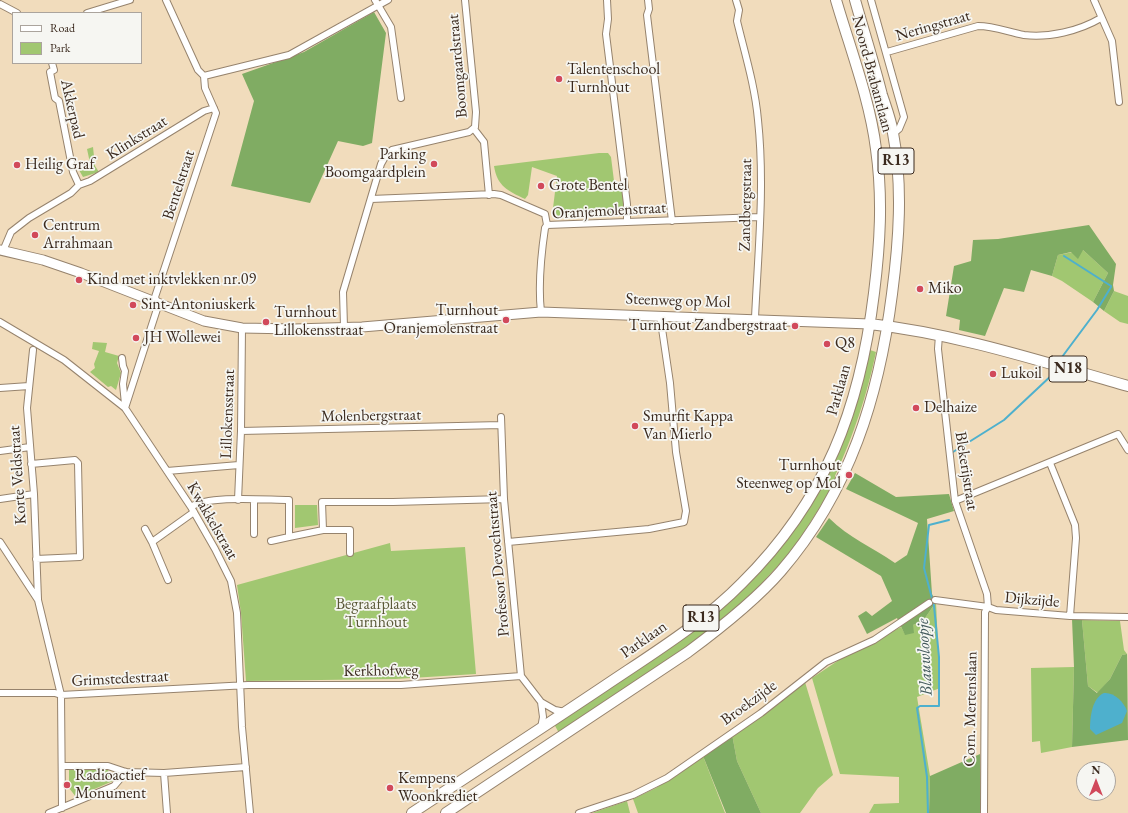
<!DOCTYPE html>
<html>
<head>
<meta charset="utf-8">
<style>
	body { margin:0 }
	#map { position:relative; width:1128px; height:813px; overflow:hidden; background:#f1dcbc; font-family:"EB Garamond",serif }
	canvas { display:block }
	.legend { position:absolute; left:12px; top:12px; width:130px; height:52px; box-sizing:border-box; background:#f6f6f2; border:1px solid #aba49d; margin:0; padding:5px 7px; list-style:none; font-size:12px; color:#3b2a1e }
	.legend li { display:flex; align-items:center; gap:8px; height:20px }
	.legend b { width:20px; border:1px solid #aba49d }
	.north { position:absolute; left:1076px; top:761px; width:40px; height:40px; box-sizing:border-box; background:#f6f6f2; border:1px solid #aba49d; border-radius:50%; rotate:0deg; font-size:11px; font-weight:700; line-height:16px; text-align:center; color:#3b2a1e }
	.north::after { content:''; display:block; margin:auto; width:14px; height:18px; background:#d1495b; clip-path:polygon(50% 0,100% 100%,50% 72%,0 100%) }
</style>
</head>
<body>
<div id="map">
<canvas width="1128" height="813"></canvas>
<ul class="legend">
<li><b style="height:5px;background:#fff"></b>Road</li>
<li><b style="height:11px;background:#a1c771"></b>Park</li>
</ul>
<div class="north">N</div>
</div>
<script>
const c = document.querySelector('canvas').getContext('2d');
c.lineJoin = 'round';
function paint(path, color) { c.fillStyle = color; c.fill(path, 'evenodd'); }
function stroke(path, color, width, dash) { c.strokeStyle = color; c.lineWidth = width; c.lineCap = dash ? 'butt' : 'round'; c.setLineDash(dash || []); c.stroke(path); }
function drawText(font, color, halo, rows, align = 'center') {
  c.font = font + ' "EB Garamond",serif'; c.lineWidth = 3.5; c.setLineDash([]); c.textBaseline = 'middle'; c.strokeStyle = halo; c.fillStyle = color; for (const [text, x, y, turn = 0] of rows) {
    c.save(); c.translate(x, y); c.rotate((+turn || 0) * Math.PI / 180); c.textAlign = isNaN(turn) ? turn : align; if (halo) c.strokeText(text, 0, 0); c.fillText(text, 0, 0); c.restore();
  }
}
paint(new Path2D(`
	M93 147 95 166 99 172 83 177 79 170 84 169 90 163 87 149Z
	M599 153H608L611 157 615 189H623L624 214 552 216 557 176 532 167 528 195 525 199C508 191 497 186 494 166Z
	M1083 250 1108 273 1093 302 1062 281 1052 276 1058 255Z
	M1114 291 1128 296V324L1120 322 1104 311Z
	M93 342 107 343 105 352 119 356 117 363 121 373 116 390 111 386 108 387 90 372 95 368 94 364 99 351 92 349Z
	M870 350 876 352C867 396 853 436 835 476V483L803 534 787 556 747 599 693 643 559 733 554 724 736 595 764 567 787 538 861 385Z
	M295 505H317L318 525 295 528Z
	M390 543 391 551 465 547 476 674 395 679 246 681 241 613 237 585Z
	M936 602 940 688 917 697 930 776 929 813H869L874 804 899 803V777L840 774 812 678 848 654 901 627 905 634 913 625 923 621Z
	M1082 620 1120 621 1124 650 1127 654 1122 655 1110 679 1098 693 1088 686Z
	M1074 667 1072 747 1041 753 1040 741 1032 742 1031 668Z
	M805 682 833 775 818 788 800 813H761L737 761 732 734Z
	M703 756 725 813H638L633 799 656 788Z
	M69 770H108L113 781 76 797 69 788Z
	M627 801 630 813H592Z`), '#a1c771');
paint(new Path2D(`
	M374 12 386 33 372 143 363 146 338 141 310 203 231 186 254 101 242 74 304 52Z
	M1089 225 1116 264 1113 285 1114 291 1104 311 1093 302 1108 273 1083 250 1078 259 1071 252 1058 255 1052 276 1031 270 1024 292 1004 288 985 336 959 330 960 320 946 316 954 266 971 261 973 240 998 239Z
	M855 473 896 497 949 494 954 511 927 519 932 594 936 602 923 621 913 625 914 633 905 635 897 618 867 634 858 616 866 611 872 616 892 601 881 576 816 537 829 518C849 538 872 547 895 563L907 555 918 523 846 489Z
	M1072 619 1082 620 1088 686 1097 693 1110 679 1122 655 1127 654 1128 740 1072 747 1074 667Z
	M732 734 737 761 761 813H726L703 756Z
	M980 754 981 813H929L930 776Z`), '#80ac63');
paint(new Path2D(`
	M1104 693C1114 692 1124 702 1127 711L1122 723 1096 735 1090 729C1090 717 1092 698 1104 693Z`), '#4eb0cd');
stroke(new Path2D(`
	M1064 256 1111 286
	M1062 357 1097 310 1111 287
	M953 452 1004 420 1053 374
	M928 813 927 777 917 708 920 706H939V657L934 606 924 568 929 525 949 520`), '#4eb0cd', 2);
const street = new Path2D(`
	M166 0 198 70 204 76
	M375 0 391 27 401 98
	M607 0 608 19 606 34 627 204V222
	M648 0 649 9 647 15 672 221
	M736 0 739 10 737 21C745 54 755 86 758 120 765 186 758 252 755 318
	M871 0 904 117 899 129 893 134
	M1094 0 1112 41 1119 102
	M0 4 17 13
	M87 13 130 0
	M887 52 978 26C994 26 1008 32 1024 35 1049 38 1079 31 1101 18
	M52 63 54 70 50 72 55 98 59 101 73 172 79 185
	M204 76 289 55 388 0
	M474 129 484 142 489 195
	M371 199 494 194 501 195 545 214 547 225
	M547 225 760 217
	M3 251 11 232 29 218 71 193 79 185 90 181 204 111 214 108
	M541 312C538 285 541 255 545 228L547 225
	M0 322 64 360 125 408 191 507 215 549 231 581 237 613 242 727 250 813
	M344 327 343 292 381 164 386 155 392 150 469 132 475 127 476 112 465 0
	M939 335 938 349 955 501 987 594 988 607 985 612 984 813
	M33 350 27 408 34 494 38 599
	M122 358 123 366 125 371 123 384 125 404
	M0 388 29 386
	M125 408 158 306 155 297 216 113 205 88 204 76
	M501 417 504 499 521 676 541 702 543 717 541 728
	M241 431 501 425
	M0 451 30 447
	M1050 463 1075 525 1076 538 1070 616
	M31 464 75 460 78 463 80 557 36 559
	M167 471 239 465
	M0 499 34 494
	M238 500 241 431 242 328
	M955 501 1118 434 1128 450
	M191 507C209 495 265 500 289 500V537L271 541
	M145 529 152 542
	M323 530H350V553
	M254 534V500
	M289 537 323 530 322 502H393L504 499
	M0 542 38 600 61 695 62 808
	M508 542 649 529 684 522 686 511 676 452 670 383 660 315
	M168 580 152 542 194 512
	M935 600 988 607 996 610 1070 616 1128 617
	M0 693H55L61 695 248 685H401L521 676
	M541 702 555 710 565 712
	M62 766H108L126 772 164 773 246 767
	M164 773 167 813
	M49 813 114 786 126 772
	M579 813 633 795 667 778 761 713 826 662 874 640 929 603`);
const secondary = new Path2D(`
	M0 250 43 260 81 273 204 321 242 328 294 329 362 327 541 312 870 324`);
const primary = new Path2D(`
	M870 324C958 334 1043 362 1128 386
	M412 813C477 770 542 728 606 685 652 654 704 622 742 583 826 500 860 408 874 293 880 245 883 198 876 149 870 100 850 48 836 0
	M446 813 688 652C719 629 756 600 781 571 850 491 879 396 892 294 899 241 903 186 893 133 891 120 886 107 882 95 874 63 864 32 855 0`);
stroke(street, '#96836d', 8);
stroke(secondary, '#96836d', 11);
stroke(primary, '#96836d', 12);
stroke(street, '#fff', 6);
stroke(secondary, '#fff', 9);
stroke(primary, '#fff', 10);
for (const [x, y, r, color] of [
	[559,79,4,"#d1495b"],
	[434,164,4,"#d1495b"],
	[17,165,4,"#d1495b"],
	[541,186,4,"#d1495b"],
	[35,235,4,"#d1495b"],
	[79,280,4,"#d1495b"],
	[920,289,4,"#d1495b"],
	[133,305,4,"#d1495b"],
	[506,320,4,"#d1495b"],
	[266,322,4,"#d1495b"],
	[795,326,4,"#d1495b"],
	[136,338,4,"#d1495b"],
	[827,344,4,"#d1495b"],
	[993,374,4,"#d1495b"],
	[916,408,4,"#d1495b"],
	[635,426,4,"#d1495b"],
	[849,475,4,"#d1495b"],
	[67,785,4,"#d1495b"],
	[390,788,4,"#d1495b"]
]) { const dot = new Path2D(); dot.arc(x, y, r, 0, 2 * Math.PI); c.fillStyle = color; c.fill(dot); stroke(dot, '#f6f6f2', 1.5); }
for (const [x, y, w] of [
	[896,161,36],
	[1068,369,38],
	[701,618,36]
]) { const box = new Path2D(); box.roundRect(x - w / 2, y - 13, w, 26, 3); c.fillStyle = '#f6f6f2'; c.fill(box); stroke(box, '#3b2a1e', 1); }
drawText('bold 15px', '#3b2a1e', null, [
	["R13",896,161],
	["N18",1068,369],
	["R13",701,618]
]);
drawText('16px', '#3b2a1e', '#f6f6f2', [
	["Neringstraat",933,26,-16],
	["Boomgaardstraat",458,66,-95],
	["Noord-Brabantlaan",872,74,75],
	["Akkerpad",72,109,77],
	["Klinkstraat",137,138,-32],
	["Bentelstraat",179,185,-72],
	["Zandbergstraat",746,205,-89],
	["Oranjemolenstraat",609,211,-3],
	["Steenweg op Mol",678,301,2],
	["Parklaan",839,390,-74],
	["Lillokensstraat",228,414,-88],
	["Molenbergstraat",371,416,-1],
	["Blekerijstraat",966,471,81],
	["Korte Veldstraat",18,475,-94],
	["Kwakkelstraat",212,521,60],
	["Professor Devochtstraat",498,564,-95],
	["Dijkzijde",1032,600,5],
	["Parklaan",644,640,-35],
	["Kerkhofweg",381,671,-1],
	["Grimstedestraat",120,679,-3],
	["Broekzijde",749,703,-36],
	["Corn. Mertenslaan",971,709,-89]
]);
drawText('16px', '#3b2a1e', '#f6f6f2', [
	["Talentenschool",567,70],
	["Turnhout",567,88],
	["Parking",426,155,"right"],
	["Boomgaardplein",426,173,"right"],
	["Heilig Graf",25,165],
	["Grote Bentel",549,186],
	["Centrum",43,226],
	["Arrahmaan",43,244],
	["Kind met inktvlekken nr.09",87,280],
	["Miko",928,289],
	["Sint-Antoniuskerk",141,305],
	["Turnhout",498,311,"right"],
	["Oranjemolenstraat",498,329,"right"],
	["Turnhout",274,313],
	["Lillokensstraat",274,331],
	["Turnhout Zandbergstraat",787,326,"right"],
	["JH Wollewei",144,338],
	["Q8",835,344],
	["Lukoil",1001,374],
	["Delhaize",924,408],
	["Smurfit Kappa",643,417],
	["Van Mierlo",643,435],
	["Turnhout",841,466,"right"],
	["Steenweg op Mol",841,484,"right"],
	["Radioactief",75,776],
	["Monument",75,794],
	["Kempens",398,779],
	["Woonkrediet",398,797]
], 'left');
drawText('16px', '#5a5937', '#f6f6f2', [
	["Begraafplaats",376,605],
	["Turnhout",376,623]
]);
drawText('italic 17px', '#42595b', '#f6f6f2', [
	["Blauwloopje",925,657,-93]
]);
</script>
</body>
</html>
